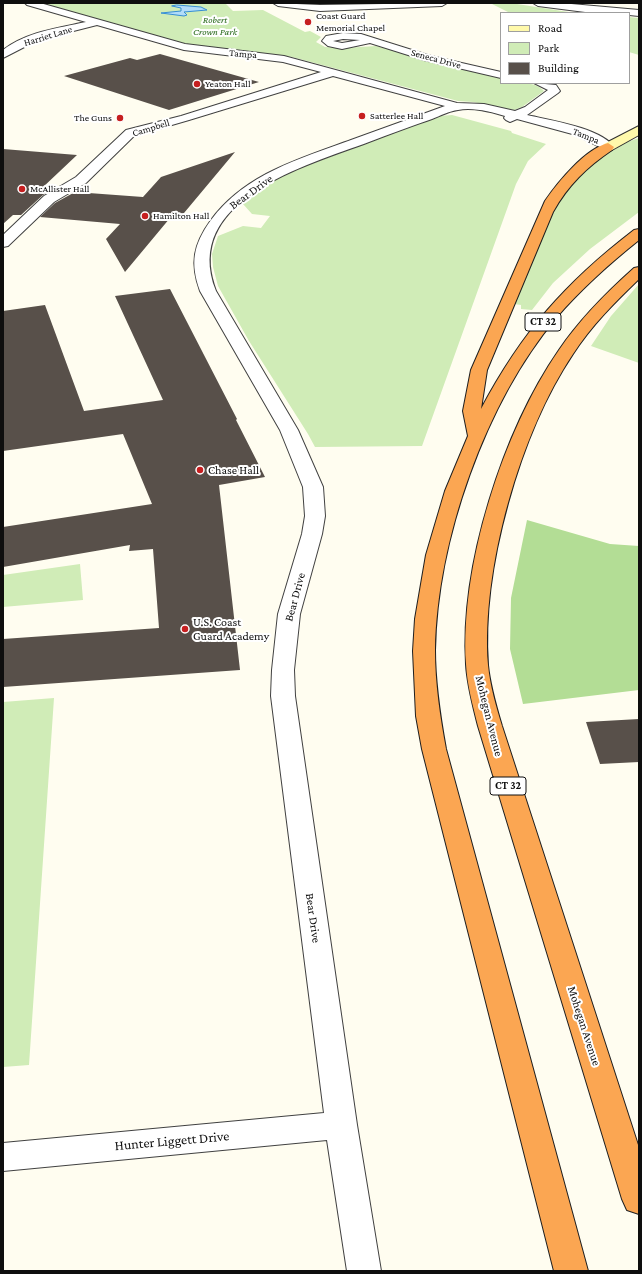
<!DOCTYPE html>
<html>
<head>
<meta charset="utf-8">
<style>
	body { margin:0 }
	#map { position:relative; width:642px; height:1274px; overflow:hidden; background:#fffdf0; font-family:"Crimson Pro",serif }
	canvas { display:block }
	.frame { position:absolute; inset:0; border:4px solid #0e0e0e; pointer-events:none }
	.legend { position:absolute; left:500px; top:12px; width:130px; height:72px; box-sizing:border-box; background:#fff; border:1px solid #9f9f9f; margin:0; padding:5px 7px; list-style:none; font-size:12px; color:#0e0e0e }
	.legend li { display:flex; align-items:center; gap:8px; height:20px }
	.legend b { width:20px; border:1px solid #9f9f9f }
</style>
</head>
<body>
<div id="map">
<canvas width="642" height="1274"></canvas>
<div class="frame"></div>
<ul class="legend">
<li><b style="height:5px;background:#fff9ab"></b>Road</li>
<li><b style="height:11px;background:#d0ecb7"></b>Park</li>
<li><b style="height:11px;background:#58504a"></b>Building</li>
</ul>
</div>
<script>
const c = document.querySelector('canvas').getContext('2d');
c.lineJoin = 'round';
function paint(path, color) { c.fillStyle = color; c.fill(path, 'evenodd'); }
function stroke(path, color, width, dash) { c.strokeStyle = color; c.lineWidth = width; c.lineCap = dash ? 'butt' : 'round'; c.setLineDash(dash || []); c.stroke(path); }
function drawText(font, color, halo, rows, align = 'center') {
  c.font = font + ' "Crimson Pro",serif'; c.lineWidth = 4; c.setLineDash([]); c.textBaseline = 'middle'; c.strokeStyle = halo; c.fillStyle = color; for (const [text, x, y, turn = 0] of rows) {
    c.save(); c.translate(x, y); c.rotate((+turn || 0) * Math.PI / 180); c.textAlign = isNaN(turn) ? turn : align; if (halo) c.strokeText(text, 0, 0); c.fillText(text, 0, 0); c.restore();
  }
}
paint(new Path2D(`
	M39 3H225L233 11 263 10 305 32 310 31 321 37 316 42 325 47 344 48 376 46 501 78V83C514 83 535 80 544 91L522 107 514 110 473 102 458 101 292 57 180 43Z
	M492 4H517L575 13H510Z
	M629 17 639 18V55L629 52Z
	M452 115 511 131 512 133 546 144 528 161 516 184 422 446 315 447 308 434 249 341 218 286 213 267 212 254 218 236 243 226 261 228 270 216 252 214 243 204 276 179 300 168 439 116Z
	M639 138V212L590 249 553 283 532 310 521 309V305L514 304 556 201 567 183 618 145Z
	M639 284V363L591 346 611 316Z
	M80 564 83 600 3 607V575Z
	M54 698 29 1065 3 1067V702Z`), '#d0ecb7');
paint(new Path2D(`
	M527 520 610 544 639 546V690L523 704 510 649 511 598Z`), '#b3dd95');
const water = new Path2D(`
	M177 5 201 7 207 10 184 12 187 15 184 16 161 13 181 11V8L172 6Z`);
paint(water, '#b2dcf9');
stroke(water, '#358ed4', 1);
paint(new Path2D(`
	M160 54 259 82 169 110 64 76 130 58 137 60Z
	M3 149 77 155 41 189 52 190 43 195 21 215H13L3 224Z
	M235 152 179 219 170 218 125 272 106 239 120 224 40 217 55 203 75 192 143 197 161 177Z
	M170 289 237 419 236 420 265 477 219 485 240 670 3 687V639L159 628 153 549 129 551 130 545 3 567V527L152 504 123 434 3 451V311L45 305 84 411 163 400 115 296Z
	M639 719V762L600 764 586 722Z`), '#58504a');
const street = new Path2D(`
	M25 3H40L185 44 284 56 457 103 484 104 515 111 525 107 548 90 534 83 556 85 560 91 558 93 527 115C549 120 601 128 614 147L608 151 576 135 517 119 510 122 506 120 504 118 505 116C491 112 473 107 458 110 449 111 440 116 432 119 411 126 390 134 369 142 307 165 180 200 216 291L298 430 323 487 325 516 322 534 300 614 294 670 295 696 357 1125 381 1271H347L327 1140 3 1171V1143L324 1113 271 696 272 670 278 614 302 534 305 516 303 487 280 430 200 291C190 263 193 245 211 220 245 174 299 159 351 140 382 129 414 117 445 106L333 76 189 120 134 136 86 183 54 202 8 246 3 247V235L44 196 76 177 126 130 181 116 321 72 283 62 184 50 97 25 38 40 3 58V50C26 32 58 28 86 22L27 5Z
	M273 3 320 5 447 3 442 6 320 11 278 6Z
	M533 3H560L639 10V16L629 15V13H593L538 6Z
	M343 33 361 34 431 56 501 72V78L424 60 370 43 342 49 328 46 322 41 326 36ZM343 39 360 40 342 43 333 41Z`);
const secondary = new Path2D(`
	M639 126V135L612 150 608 151 602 147 604 144Z`);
const highway = new Path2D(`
	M608 143 614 147 612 150C587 167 568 185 553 212L487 370 481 409C522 332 565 283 634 230L639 229V240C609 264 581 289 556 318 485 403 437 540 435 650 435 684 440 716 446 749L588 1271H554L422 749 416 716 413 651 415 619 426 555 445 491 468 436 463 411 471 370 545 201C558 182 585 149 608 143Z
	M639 267V279C615 302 591 326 573 354 520 433 481 569 488 665 490 686 496 706 502 726L639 1148V1214L627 1210 622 1199 478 726C473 706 467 685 466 664 460 566 503 431 559 350 580 319 606 293 634 268Z`);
stroke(street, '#414141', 2);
stroke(secondary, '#303030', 2);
stroke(highway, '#1f1f1f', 2);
paint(street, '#fff');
paint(secondary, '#fff9ab');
paint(highway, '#fba652');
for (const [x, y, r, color] of [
	[308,22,4,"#c61f20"],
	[197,84,4,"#c61f20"],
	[362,116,4,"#c61f20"],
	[120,118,4,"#c61f20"],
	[22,189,4,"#c61f20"],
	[145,216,4,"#c61f20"],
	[200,470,4,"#c61f20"],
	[185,629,4,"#c61f20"]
]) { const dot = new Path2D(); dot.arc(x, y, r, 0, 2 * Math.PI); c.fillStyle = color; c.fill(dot); stroke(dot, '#fff', 1.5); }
drawText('10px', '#0e0e0e', '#fff', [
	["Coast Guard",316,16],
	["Memorial Chapel",316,28],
	["Yeaton Hall",205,84],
	["Satterlee Hall",370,116],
	["The Guns",112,118,"right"],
	["McAllister Hall",30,189],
	["Hamilton Hall",153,216]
], 'left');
drawText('italic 10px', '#286a1b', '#fff', [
	["Robert",215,20],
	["Crown Park",215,32]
]);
drawText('10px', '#0e0e0e', '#fff', [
	["Harriet Lane",48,36,-17],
	["Tampa",243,54,5],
	["Seneca Drive",436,59,15],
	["Campbell",151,128,-17],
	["Tampa",586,136,22]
]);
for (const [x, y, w] of [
	[543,322,36],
	[508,786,36]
]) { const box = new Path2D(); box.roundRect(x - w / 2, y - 9, w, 18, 3); c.fillStyle = '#fff'; c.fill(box); stroke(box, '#0e0e0e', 1); }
drawText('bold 11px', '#0e0e0e', null, [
	["CT 32",543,322],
	["CT 32",508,786]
]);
drawText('12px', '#0e0e0e', '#fff', [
	["Bear Drive",251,192,-36],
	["Bear Drive",295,597,-75],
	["Mohegan Avenue",489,716,76],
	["Bear Drive",313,918,82],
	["Mohegan Avenue",584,1026,72]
]);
drawText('12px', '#0e0e0e', '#fff', [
	["Chase Hall",208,470],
	["U.S. Coast",193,622],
	["Guard Academy",193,636]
], 'left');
drawText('14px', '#0e0e0e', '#fff', [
	["Hunter Liggett Drive",172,1141,-5]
]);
</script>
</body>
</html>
